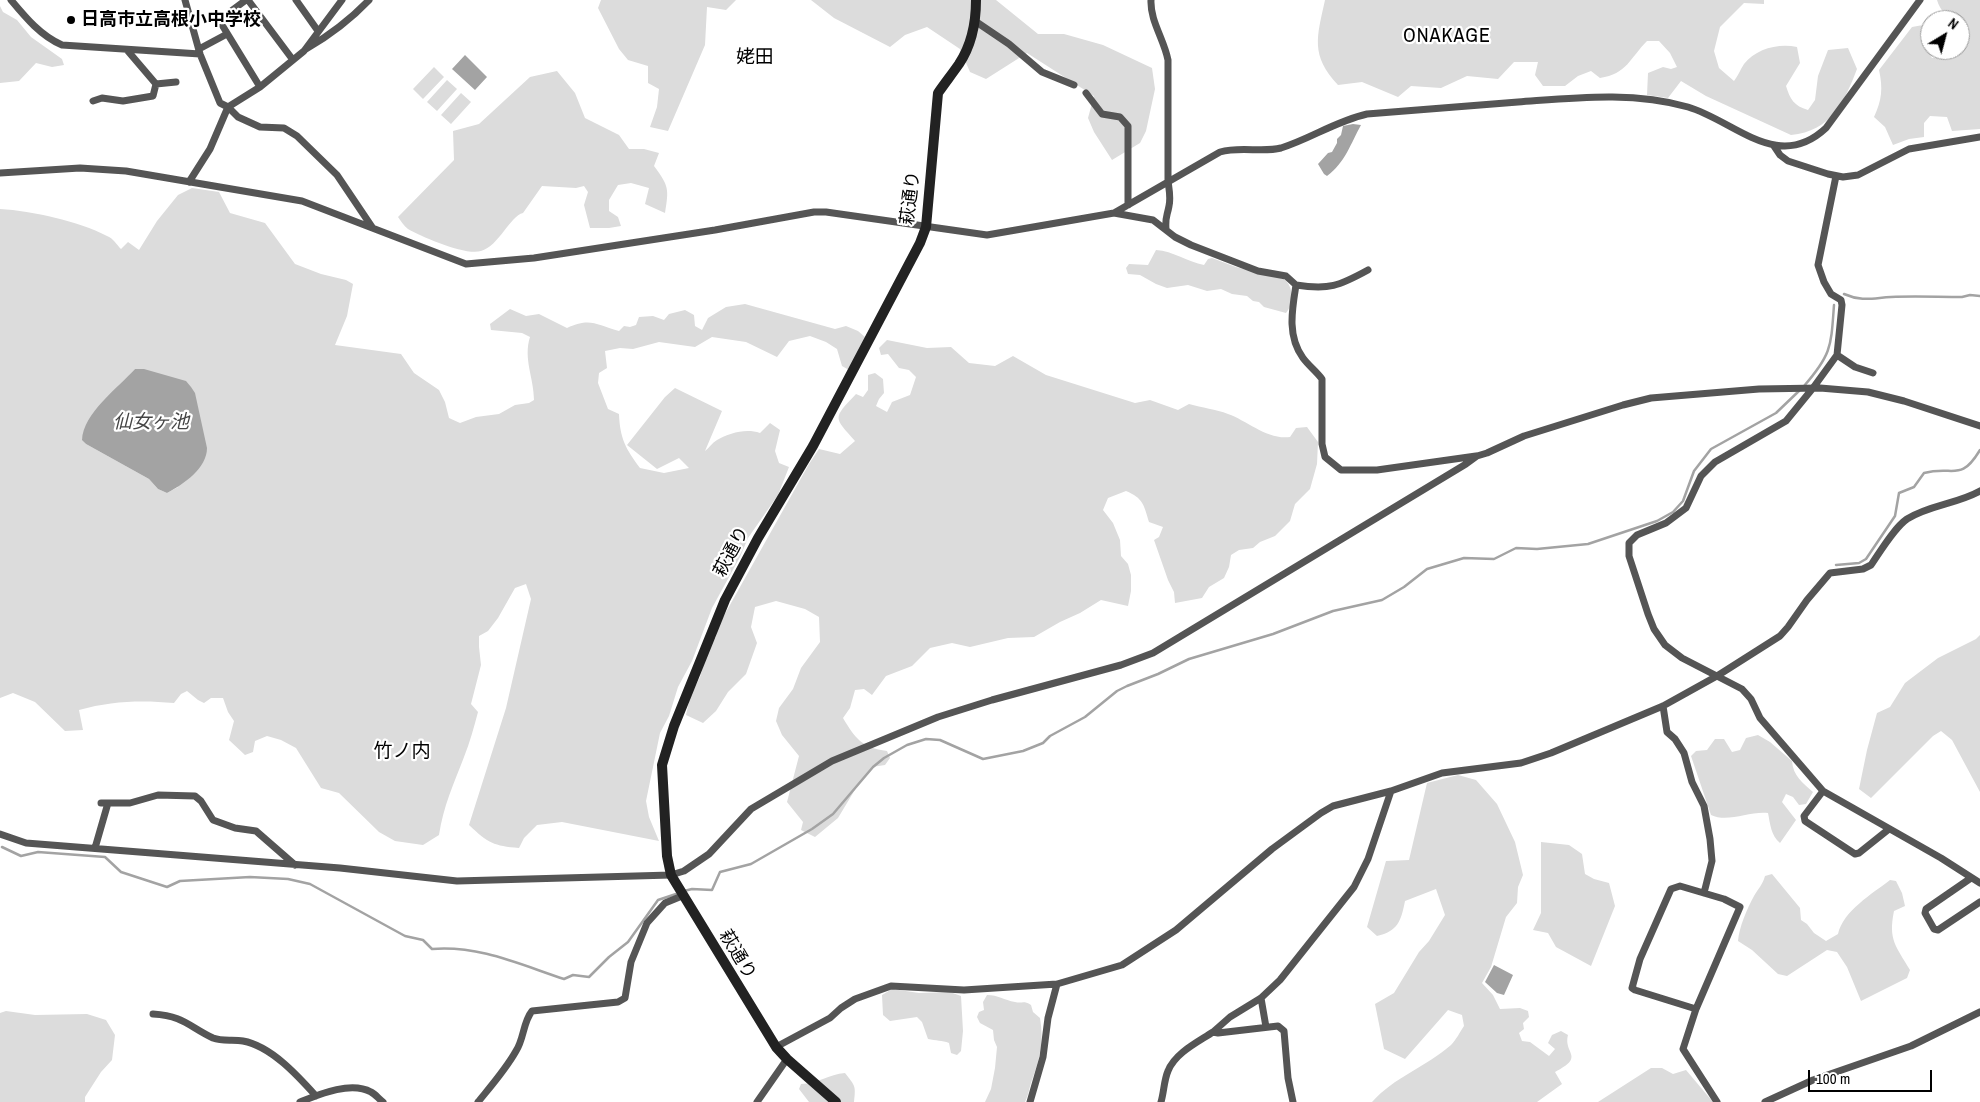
<!DOCTYPE html>
<html>
<head>
<meta charset="utf-8">
<style>
	body { margin:0 }
	#map { position:relative; width:1980px; height:1102px; overflow:hidden; background:#fff; font-family:"Archivo Narrow",sans-serif }
	canvas { display:block }
	.north { position:absolute; left:1920px; top:10px; width:50px; height:50px; box-sizing:border-box; background:#fff; border:1px solid #999; border-radius:50%; rotate:37deg; font-size:14px; font-weight:700; line-height:20px; text-align:center; color:#000 }
	.north::after { content:''; display:block; margin:auto; width:18px; height:22px; background:#000; clip-path:polygon(50% 0,100% 100%,50% 72%,0 100%) }
	.scale { position:absolute; left:1808px; top:1070px; width:124px; height:22px; box-sizing:border-box; border:2px solid #000; border-top:0; padding-left:6px; font-size:15px; line-height:18px; white-space:nowrap; color:#000; -webkit-text-stroke:4px #fff; paint-order:stroke }
</style>
</head>
<body>
<div id="map">
<canvas width="1980" height="1102"></canvas>
<div class="north">N</div>
<div class="scale">100 m</div>
</div>
<script>
const c = document.querySelector('canvas').getContext('2d');
c.lineJoin = 'round';
function paint(path, color) { c.fillStyle = color; c.fill(path, 'evenodd'); }
function stroke(path, color, width, dash) { c.strokeStyle = color; c.lineWidth = width; c.lineCap = dash ? 'butt' : 'round'; c.setLineDash(dash || []); c.stroke(path); }
function drawText(font, color, halo, rows, align = 'center') {
  c.font = font + ' "Archivo Narrow","Noto Sans JP",sans-serif'; c.lineWidth = 4.5; c.setLineDash([]); c.textBaseline = 'middle'; c.strokeStyle = halo; c.fillStyle = color; for (const [text, x, y, turn = 0] of rows) {
    c.save(); c.translate(x, y); c.rotate((+turn || 0) * Math.PI / 180); c.textAlign = isNaN(turn) ? turn : align; if (halo) c.strokeText(text, 0, 0); c.fillText(text, 0, 0); c.restore();
  }
}
paint(new Path2D(`
	M601 0H736L726 10 707 7 705 45 668 131 650 127 657 107 659 89 648 83V66L628 60 619 49 598 8Z
	M811 0H996L1038 34H1064L1103 45 1152 68 1155 89 1146 131 1140 143 1112 160 1094 132 1088 118 1094 96 1027 53 986 79 970 72 960 49 927 27 905 35 890 47 834 18Z
	M1325 0H1764V4L1744 3 1720 27 1714 51 1719 68 1734 81C1738 76 1740 70 1744 64 1756 49 1778 43 1797 47L1800 63 1786 86C1790 99 1794 106 1808 110L1815 100 1818 76 1828 50 1848 48 1857 69C1844 103 1831 131 1791 135L1706 96 1681 81 1668 98 1647 95 1648 73 1663 67 1671 69 1677 67 1670 53 1659 41H1647C1630 58 1627 74 1600 78L1591 71 1578 76 1565 86H1543L1535 75 1538 62H1514L1498 79 1467 76 1441 88 1411 86 1398 97 1362 82 1338 85C1310 55 1317 37 1325 0Z
	M1937 0H1980V129L1952 131 1947 117 1930 116 1924 123V137L1909 139 1893 145 1885 127 1874 117C1882 100 1883 88 1879 70L1912 27 1923 25 1924 45 1932 58H1951L1953 50H1960V20C1949 20 1940 11 1937 0Z
	M0 6 3 12 17 20 31 37 62 59 64 65 52 67 36 63 19 81 0 83Z
	M434 67 444 77 423 99 413 89Z
	M557 71 575 93 585 118 619 135 629 149H644L659 153 654 166C669 186 669 189 665 213L645 204 649 188 631 183 618 185 609 200V211L618 217 621 226 609 228H590L584 205 588 192 584 186 576 188 542 186 523 213C510 216 499 246 481 251 466 256 422 237 408 229 404 226 401 221 398 217L454 160 453 131 479 124 530 77Z
	M447 80 457 89 437 111 427 102Z
	M461 93 471 102 451 124 441 115Z
	M192 188 219 192 230 213 265 223 295 264 321 274 346 280 353 284 347 316 335 345 401 354 414 373 439 390 445 402 449 418 460 423 476 417 499 414 515 405 529 403 534 400C534 378 523 359 530 337L522 333 491 330 490 324 510 309 526 316 539 314 567 328C591 317 596 325 619 331L624 326 630 327 636 325 639 317 653 316 664 320 669 314 685 310 694 315 695 326 702 330 708 318 726 307 745 304 835 329 846 326 858 331 865 337 863 345 849 370 842 366 837 349 826 342 810 336 789 341 777 357 746 342 712 337 695 347 659 342 633 349 620 348 605 351 607 368 599 373 598 383 608 409 619 414C620 439 626 449 640 468L664 473 689 468 679 458 657 469 627 445 665 397 675 388 722 411 705 451C709 448 712 443 717 440 729 433 746 428 760 433L770 423 780 430 775 451 779 463 789 467 778 495 748 538 740 557 712 608 692 661 678 687 669 716 660 733 646 801 649 817 659 841 562 822 537 825 524 838 519 848C494 846 488 843 469 825L506 708 531 599 526 584 515 588 498 618 488 631 479 636V647L481 665 471 704 478 712C474 727 470 742 464 757 454 783 443 807 439 835L423 845 395 841 379 832 339 793 321 788 296 748 281 740 267 736 255 741 253 752 245 755 229 740 234 721 228 712 223 698H211L204 703 198 700 187 691 181 694 174 703C141 700 111 701 79 710L83 730 65 731 35 702 13 693 0 698V209C33 211 78 221 107 236 113 238 117 245 121 249L128 242 139 250 157 221 178 195ZM135 369 178 487 167 493 158 489 149 479 86 444 82 439Z
	M1156 250C1173 251 1188 262 1204 265L1208 259 1212 258 1236 267 1284 279C1294 287 1294 304 1286 313L1264 307 1259 302 1253 301 1247 296 1232 294 1221 289 1207 291 1188 285 1167 288 1156 284 1140 275 1128 274 1126 268 1129 264 1148 265Z
	M887 340 927 348 951 347 969 363 995 366 1013 356 1046 375 1135 403 1150 400 1178 410 1189 404C1202 408 1216 409 1228 414 1248 421 1267 440 1290 437L1296 428 1307 427 1318 442 1317 464 1310 489 1295 504 1290 521 1275 536 1260 542 1253 548 1239 550 1231 555 1229 567 1224 578 1209 587 1202 598 1175 603 1174 592 1168 580 1154 540 1159 537 1163 527 1149 522C1144 505 1143 498 1126 491L1108 498 1103 510 1113 523 1120 540 1121 556 1128 564 1131 575V591L1128 606 1101 600 1080 613 1060 622 1034 637 1008 638 970 647 952 643 930 648 912 666 886 676 872 695 864 689 855 690 850 708 843 718C855 738 862 748 887 751L890 758 885 765 872 767 859 783 838 818 815 837 801 830 803 822 787 802 799 756 782 735 776 721 779 708 793 689 801 668 820 642 819 617 805 609 776 601 755 607 751 627 757 643 746 674 728 692 716 711 703 723 686 715 690 697 700 677 709 646 716 637 717 628 809 464 819 449 840 454 855 441C834 417 832 419 856 394L863 397 868 390V375L875 373 883 379 884 393 879 399 876 406 887 412 892 402 910 395 916 377 909 370 899 368 888 354 881 355 879 348Z
	M1980 635V792L1952 740 1941 731 1933 736 1871 798 1859 789 1867 750 1877 713 1890 707 1905 683 1938 658 1976 639Z
	M1758 735 1770 742 1792 761C1793 776 1803 783 1813 792L1806 804 1799 805 1793 797 1786 794 1782 802 1796 820 1780 843C1771 836 1770 823 1768 813 1749 811 1728 823 1711 815L1691 756 1696 751 1707 750 1715 739H1724L1732 752 1740 750 1746 738Z
	M1458 775 1476 780 1497 804 1515 842 1523 875 1518 887 1517 903 1506 917 1491 967 1482 983 1493 995 1500 1009 1520 1008 1528 1011 1529 1017 1523 1023 1524 1029 1519 1033 1522 1041 1530 1042 1549 1056 1555 1049 1548 1043 1552 1035 1561 1031 1568 1035C1563 1054 1586 1056 1555 1072L1562 1084 1537 1102H1372C1393 1078 1427 1066 1451 1045 1456 1040 1460 1032 1464 1026L1462 1015 1448 1010 1405 1059 1384 1049 1375 1004 1394 993 1419 952 1429 941 1445 915 1436 889 1405 901C1401 921 1398 931 1377 936L1367 927 1386 861 1409 860 1427 783Z
	M1541 842 1569 845 1582 854 1585 874 1594 879 1609 883 1615 906 1591 966 1556 947 1548 933 1533 930 1541 913Z
	M1772 874 1800 908 1801 920 1807 924 1814 933 1826 941 1838 934C1843 911 1872 894 1890 880L1896 881 1902 893 1905 906 1894 911C1888 940 1896 946 1910 970L1907 978 1861 1001 1847 967 1837 952 1827 950 1787 976 1778 974 1752 950 1738 941C1739 927 1747 909 1754 896 1758 889 1763 884 1765 876Z
	M892 989 919 993 950 992 961 996 963 1031 961 1051 957 1055 951 1053 949 1043C942 1040 936 1041 928 1039L922 1022 917 1017 890 1021 883 1015 882 995Z
	M987 995C998 995 1004 1000 1015 1002 1022 1004 1023 1000 1031 1005L1033 1012 1040 1018C1044 1041 1040 1058 1032 1080 1029 1088 1029 1094 1025 1102H985L991 1089 995 1068 997 1047 994 1040 993 1030 980 1023 977 1017 979 1012 984 1010 983 1002Z
	M6 1011 35 1015 87 1014 106 1020 115 1035 112 1060 101 1072 85 1097V1102H0V1013Z
	M1651 1068H1662L1673 1074 1686 1070 1713 1102H1598Z
	M845 1073C855 1086 856 1085 854 1102H809L799 1089 801 1084C817 1084 829 1074 845 1073Z`), '#dcdcdc');
paint(new Path2D(`
	M465 55 487 77 475 90 452 69Z
	M1353 124 1361 125C1351 143 1345 163 1327 176L1324 174 1318 164 1328 153 1332 152 1337 143V139L1341 135 1343 126Z
	M135 369H144L186 381 191 387 195 393 207 448C207 468 184 484 167 493L158 489 149 479 86 444 82 440C83 413 119 387 135 369Z
	M1494 965 1513 975 1504 995 1497 993 1485 982Z`), '#a3a3a3');
stroke(new Path2D(`
	M1844 294C1862 302 1873 298 1891 297 1914 296 1938 297 1962 297L1970 295 1980 296
	M1804 386C1832 354 1831 346 1834 305
	M1836 565 1859 563 1866 559 1895 516 1899 493 1914 487 1924 473C1954 465 1960 483 1980 450
	M2 847 21 856 38 852 105 857 121 872 167 887 180 881 250 877 288 879 310 884 405 936 423 940 432 949C479 945 521 965 564 979L573 975 589 977 609 957 628 942 658 900 679 893
	M684 891 692 889 712 890 720 872 751 864 812 829 833 814 873 767 884 758 907 745 926 739 940 740 983 759 1023 751 1043 743 1050 736 1085 717 1117 691 1127 686 1158 674 1189 659 1273 634 1333 611 1382 600 1404 587 1427 569 1464 558 1494 559 1516 548 1537 549 1588 544 1657 521 1673 512 1683 501 1694 471 1711 449 1776 413 1800 390`), '#a3a3a3', 2.5);
stroke(new Path2D(`
	M11 0C26 18 41 36 62 45L200 54
	M185 0 200 54 220 103 228 107 238 117 260 127 284 128 297 136 337 175 372 227
	M246 0 219 20 260 87
	M248 0 293 60
	M296 0 318 31
	M1151 0C1150 21 1164 39 1168 60V181C1169 189 1171 197 1169 206 1167 217 1165 217 1166 229
	M975 21 1009 44 1042 72 1074 85
	M199 49 227 34
	M306 49C330 35 350 20 369 0
	M127 50 156 84 176 82
	M1086 93 1102 114 1120 117 1128 126V205
	M93 101 102 98 123 101 153 96 156 84
	M1774 146 1780 155 1788 161 1828 174 1843 177 1858 175 1909 149 1980 137
	M0 173 80 168 126 171 302 201 466 264 534 258 715 230 814 212H826L987 235 1114 213 1220 152C1241 146 1262 153 1281 148 1310 139 1336 121 1367 114 1417 110 1468 106 1518 102 1574 98 1632 91 1688 107 1735 121 1778 173 1826 128L1920 0
	M1836 176 1818 265 1824 282 1831 294 1841 300 1842 305 1837 355 1813 388 1786 421 1715 462 1701 476 1686 508 1666 523 1637 535 1629 543V556L1648 614 1654 629 1665 645 1682 658 1742 689 1751 699 1760 718 1823 791 1941 858 1980 883
	M189 182 210 149 228 107 260 87 304 51 342 0
	M1114 213 1153 220 1175 237 1191 245 1258 271 1286 276 1296 285C1292 310 1287 336 1303 358 1309 366 1316 371 1322 379V444L1325 457 1341 470H1377L1476 456
	M1296 285C1329 290 1339 286 1368 270
	M1837 355 1855 367 1873 373
	M1663 706 1667 732 1675 739 1684 753 1692 782 1704 806 1710 839 1712 861 1704 893
	M1823 791 1804 816 1805 821 1855 854 1859 853 1889 829
	M101 803H108
	M0 834 26 843 340 868 457 881 671 875 684 871 709 854 751 809 832 761 938 717 992 700 1121 665 1153 653 1466 464 1477 456 1487 453 1524 436 1623 405 1651 398 1759 389 1820 388 1868 392 1904 401 1980 426
	M95 848 108 803H130L158 795 195 796 201 801 213 820 235 828 256 831 295 865
	M1971 878 1926 909 1925 913 1934 929 1938 930 1980 902
	M1261 998 1266 1027
	M1696 1009 1635 990 1632 988 1640 959 1671 889 1680 886 1724 899 1740 907 1696 1009 1683 1049 1717 1102
	M153 1014C184 1016 188 1026 213 1038 223 1042 233 1039 243 1041 271 1046 298 1076 316 1096
	M1213 1032 1230 1017 1261 998 1280 980 1354 887 1368 859 1391 791
	M776 1047 830 1018 841 1008 855 999 891 986 964 990 1057 984 1122 965 1176 930 1272 849 1321 813 1333 806 1391 791 1442 773 1521 763 1551 753 1663 706 1717 676 1780 636 1788 627 1807 600 1830 573 1863 569 1871 565C1880 552 1894 528 1907 519 1929 505 1957 504 1980 491
	M300 1102C320 1094 351 1081 371 1092 375 1094 379 1099 383 1102
	M478 1102C491 1086 506 1069 516 1051 524 1039 523 1022 532 1011L618 1002 625 998 631 962 647 923 665 903 682 896
	M757 1102 787 1059
	M1030 1102 1043 1057 1048 1018 1057 984
	M1161 1102C1164 1092 1164 1080 1168 1071 1175 1053 1198 1042 1213 1032L1218 1033 1278 1026 1284 1031 1288 1078 1293 1102
	M1765 1102 1813 1080 1911 1046 1980 1012`), '#555', 7);
stroke(new Path2D(`
	M836 1102 787 1059 776 1047 671 875 667 856 662 765 674 726 725 600 758 538 813 446 920 243 926 227 938 93C945 83 952 74 959 64 971 46 976 22 976 0`), '#222', 10);
for (const [x, y, r, color] of [
	[71,20,5,"#000"]
]) { const dot = new Path2D(); dot.arc(x, y, r, 0, 2 * Math.PI); c.fillStyle = color; c.fill(dot); stroke(dot, '#fff', 2); }
drawText('bold 18px', '#000', '#fff', [
	["日高市立高根小中学校",81,20]
], 'left');
drawText('18px', '#000', '#fff', [
	["萩通り",911,198,-83],
	["萩通り",732,552,-62],
	["萩通り",737,955,59]
]);
drawText('19px', '#000', '#fff', [
	["姥田",755,58],
	["竹ノ内",402,752]
]);
drawText('italic 19px', '#444', '#fff', [
	["仙女ヶ池",151,423]
]);
c.letterSpacing = '1px';
drawText('20px', '#000', '#fff', [
	["ONAKAGE",1447,37]
]);
c.letterSpacing = '0px';
</script>
</body>
</html>
